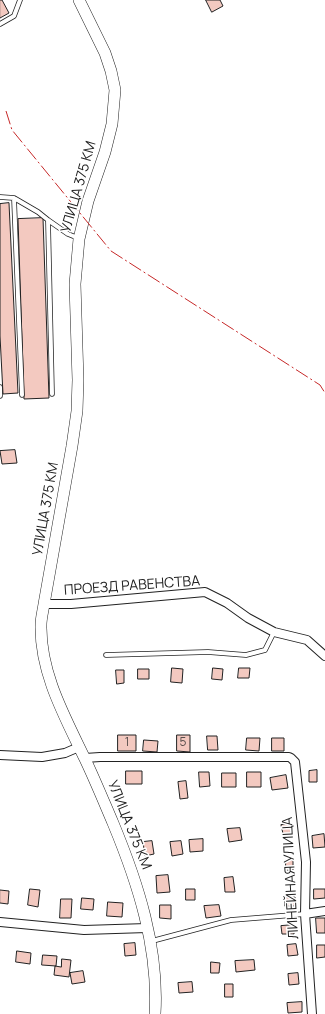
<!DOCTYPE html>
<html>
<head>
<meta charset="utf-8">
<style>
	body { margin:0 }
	canvas { display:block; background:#fff }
</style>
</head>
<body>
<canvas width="325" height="1014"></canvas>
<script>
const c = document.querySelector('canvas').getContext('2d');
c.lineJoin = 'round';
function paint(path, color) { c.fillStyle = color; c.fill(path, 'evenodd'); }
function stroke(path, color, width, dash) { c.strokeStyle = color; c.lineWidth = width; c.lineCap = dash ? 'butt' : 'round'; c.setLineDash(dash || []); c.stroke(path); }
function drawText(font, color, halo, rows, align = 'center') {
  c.font = font + ' Manrope,sans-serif'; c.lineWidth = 3; c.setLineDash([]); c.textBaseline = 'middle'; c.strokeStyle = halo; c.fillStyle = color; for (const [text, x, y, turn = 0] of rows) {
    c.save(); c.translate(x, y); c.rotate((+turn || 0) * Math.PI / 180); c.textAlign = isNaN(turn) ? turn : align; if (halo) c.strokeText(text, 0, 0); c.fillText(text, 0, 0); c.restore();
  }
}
const building = new Path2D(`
	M0 0H2L9 13 0 18Z
	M206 0H220L223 6 212 12Z
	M9 203 18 393 3 394 0 336V204Z
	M43 218 49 398 24 399 18 219Z
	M15 450 17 463 2 464 0 451Z
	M172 668 183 669 182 683 171 682Z
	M213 668 223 669 222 680 212 679Z
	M239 668H250L249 678H238Z
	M138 669H149V679H138Z
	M116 670H124V683L117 684Z
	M118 735H136V751H118Z
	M177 735H190V752L177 751Z
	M207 736H217L218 750H208Z
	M247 738H260L259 751 246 750Z
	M272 738H284V751H272Z
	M144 740 158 741 157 752 143 751Z
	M317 770V782H309V771Z
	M126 771H142V784H126Z
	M199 772H209L210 786 200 787Z
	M247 772H261V787H247Z
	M222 773H236V787H222Z
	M286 775 288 788 272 790 270 778Z
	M186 781 188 798 180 799 178 782Z
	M290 824 292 837 284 838 281 825Z
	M240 828 242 840 229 842 227 829Z
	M324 834 325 847 313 848 312 836Z
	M203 839V851L190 852 189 840Z
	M152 841 154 854 145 856 143 842Z
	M181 841 183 854 172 856 170 842Z
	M286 860H293V870H286Z
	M168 875 170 892 157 893 156 876Z
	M233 877 235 892H225L224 878Z
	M30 889 40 890 38 907 28 905Z
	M186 889H195V900H186Z
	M314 889H325V898L314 899Z
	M0 890 9 891 8 904 0 903Z
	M285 897H295V906H285Z
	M82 898 94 899 93 910 81 909Z
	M61 899H72L71 918H60Z
	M108 902 123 903 122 917 107 916Z
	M160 905H171V919L160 918Z
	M219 905 221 916 206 918 204 906Z
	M316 918H325V933H317Z
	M294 925V934H282L281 926Z
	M135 943 136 955 125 956 124 944Z
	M296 944 298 955 288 956 287 945Z
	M317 945H325V957L317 958Z
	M17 951 31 953 30 964 16 962Z
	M43 955 57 956 56 966 42 965Z
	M62 959 71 960 69 977 54 975 55 966 61 967Z
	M254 960 255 970 236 972 235 961Z
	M211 962 220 963 219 973H211Z
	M83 971 85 982 72 984 70 973Z
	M298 973 299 984 289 985 288 974Z
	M192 982 193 992 179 993 178 983Z
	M225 984H233V997H225Z
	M302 1002V1012L288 1013 287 1003Z`);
paint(building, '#f3c9c0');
stroke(building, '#222', 1);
const lane = new Path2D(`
	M0 24 14 16 20 0
	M0 197 14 198 38 212 48 220 52 394
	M14 198 22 395
	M48 220 68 234 78 238
	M0 387V396
	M106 655 208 652 246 655 265 650 274 632
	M152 941 231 920 305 914`);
const street = new Path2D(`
	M44 604H71L205 592 227 603 248 618 274 632 307 640 325 656
	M0 755 42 757 65 753 79 747
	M85 758 100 757H289L291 758 295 762 306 862 305 914 312 1014
	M305 914 325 911
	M0 922 84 930 147 928`);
const secondary = new Path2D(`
	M79 0 105 53 111 71 115 90 112 124 105 152 88 201 79 239 75 284 78 380 77 411 72 446 44 604C43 611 41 618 41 625 40 673 65 717 85 759 95 780 104 802 113 823 138 883 159 948 155 1014`);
stroke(lane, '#222', 5.5);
stroke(street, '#222', 10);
stroke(secondary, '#222', 12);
stroke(lane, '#fff', 4);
stroke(street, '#fff', 8);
stroke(secondary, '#fff', 11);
stroke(new Path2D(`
	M6 111 12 130 111 251 320 385 325 393`), '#c62828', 1, [14, 3, 2, 3]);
drawText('12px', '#564c4a', null, [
	["1",127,743],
	["5",183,743]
]);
drawText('14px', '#222', '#fff', [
	["УЛИЦА 375 КМ",79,187,-74],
	["УЛИЦА 375 КМ",46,509,-80],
	["ПРОЕЗД РАВЕНСТВА",132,586,-4],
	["УЛИЦА 375 КМ",129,825,68],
	["ЛИНЕЙНАЯ УЛИЦА",291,878,-93]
]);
</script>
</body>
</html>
